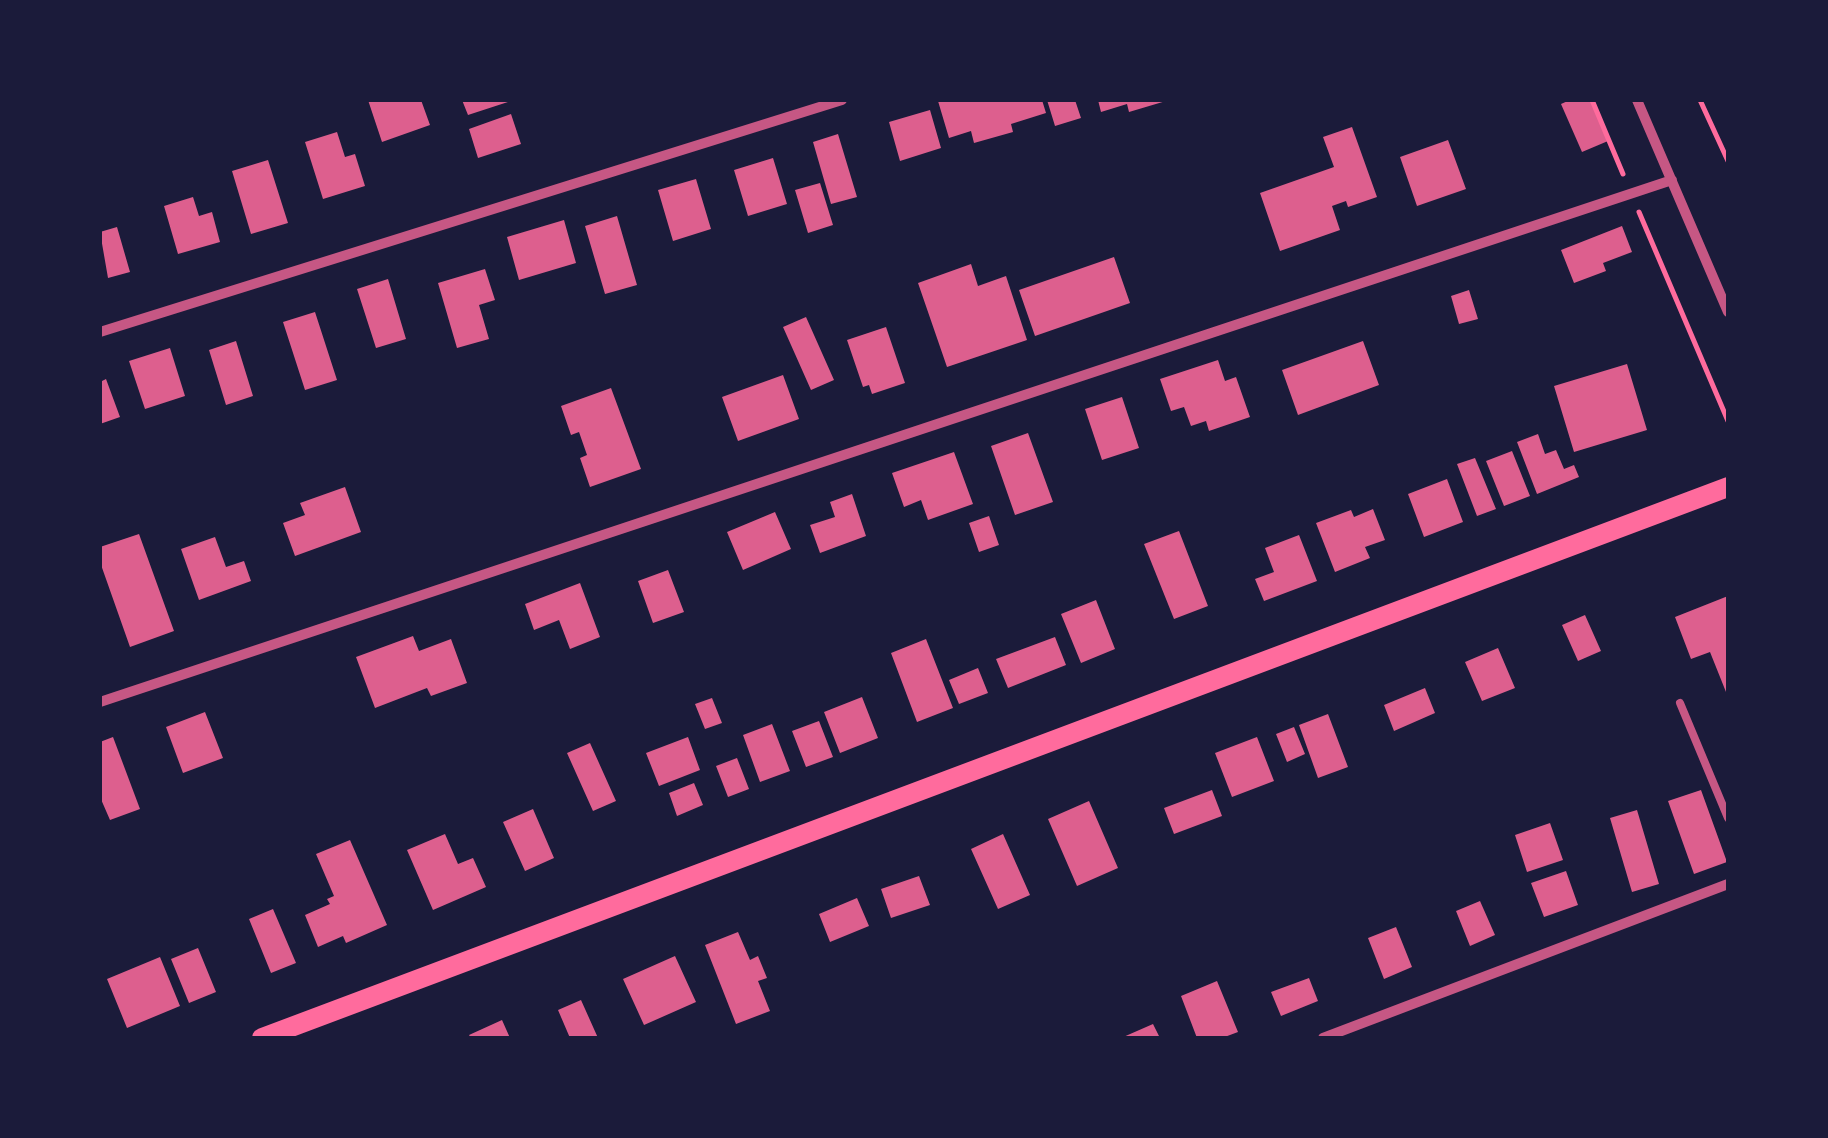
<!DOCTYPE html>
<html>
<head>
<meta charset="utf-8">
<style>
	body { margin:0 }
	#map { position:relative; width:1828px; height:1138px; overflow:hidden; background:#1b1b3a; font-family:Roboto,sans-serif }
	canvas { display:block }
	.frame { position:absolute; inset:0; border:102px solid #1b1b3a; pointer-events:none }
</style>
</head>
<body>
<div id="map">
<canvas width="1828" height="1138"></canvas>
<div class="frame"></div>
</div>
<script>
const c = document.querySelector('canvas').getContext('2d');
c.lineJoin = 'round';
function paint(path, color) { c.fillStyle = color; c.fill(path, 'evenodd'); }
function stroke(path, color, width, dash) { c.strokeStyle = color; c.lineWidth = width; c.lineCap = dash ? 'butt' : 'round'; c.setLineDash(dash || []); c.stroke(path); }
paint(new Path2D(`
	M368 100H421L430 125 382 142Z
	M462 100H510L511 101 468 115Z
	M1042 100 1046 113 1011 124 1013 132 974 143 971 131 949 138 938 101Z
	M1047 100H1075L1081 118 1055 126Z
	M1098 100H1166V101L1129 112 1127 104 1101 112Z
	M1570 100H1590L1608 141 1582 152 1561 104Z
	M930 110 941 148 900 161 889 122Z
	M511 114 521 144 478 158 469 129Z
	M1352 127 1377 197 1348 207 1346 201 1332 206 1340 230 1280 251 1260 193 1334 167 1323 137Z
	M337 132 345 157 355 154 365 186 323 199 305 142Z
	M838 134 857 197 831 204 813 142Z
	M1448 140 1466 189 1417 206 1400 157Z
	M773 158 787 204 748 216 734 170Z
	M268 160 288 223 251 234 232 171Z
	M696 179 711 229 673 241 658 190Z
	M820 183 833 225 808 233 795 190Z
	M193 197 199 216 212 212 220 242 178 254 164 206Z
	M617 216 637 285 605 294 585 226Z
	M564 220 576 263 519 280 507 237Z
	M1622 226 1632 252 1603 263 1606 271 1574 283 1561 250Z
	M117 227 130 272 108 278 100 232Z
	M1114 257 1130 303 1035 336 1019 290Z
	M971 264 978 286 1006 276 1027 340 947 367 918 283Z
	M485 269 495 300 479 305 489 339 457 348 438 283Z
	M388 279 406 339 376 348 357 289Z
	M1469 290 1478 319 1459 324 1451 296Z
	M315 312 337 380 305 390 283 322Z
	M806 317 834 380 811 390 783 327Z
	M886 327 905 383 872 394 869 385 863 387 847 340Z
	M236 341 253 396 226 405 209 350Z
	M1363 341 1379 385 1298 415 1282 370Z
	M170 348 185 396 145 409 129 361Z
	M1218 360 1225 381 1236 377 1250 417 1209 431 1206 421 1191 426 1184 407 1171 411 1160 379Z
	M1627 364 1647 430 1574 452 1554 386Z
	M783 375 799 419 738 441 722 397Z
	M106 379 120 417 100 424V382Z
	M611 388 641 469 590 487 580 458 587 455 579 432 571 435 561 406Z
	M1122 397 1139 448 1102 460 1085 409Z
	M1028 433 1053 502 1015 515 991 446Z
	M1538 434 1545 454 1556 450 1564 469 1574 465 1579 477 1537 494 1517 442Z
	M1512 451 1530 496 1504 506 1486 461Z
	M954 452 973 504 928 520 921 500 904 507 892 473Z
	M1475 458 1496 509 1477 516 1457 464Z
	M1447 479 1463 522 1424 537 1408 494Z
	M345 487 361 532 295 556 283 523 305 515 300 503Z
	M852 494 866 536 820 553 810 525 835 517 830 502Z
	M1373 509 1385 540 1365 547 1370 558 1335 572 1316 523 1351 510 1354 517Z
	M775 512 791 549 743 570 727 532Z
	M989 516 999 545 979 552 969 523Z
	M1179 531 1208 606 1174 619 1144 544Z
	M139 534 174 631 130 647 100 562V547Z
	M1299 535 1317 581 1264 601 1255 579 1274 572 1265 548Z
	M215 537 226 567 244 561 251 581 199 600 181 549Z
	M668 570 684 612 653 623 638 581Z
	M580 583 600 637 570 649 559 620 534 630 525 604Z
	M1728 596V697L1710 652 1691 659 1675 617Z
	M1096 600 1115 649 1081 663 1061 614Z
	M1585 615 1601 651 1578 661 1562 625Z
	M413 636 419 651 451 639 467 683 431 696 427 688 375 708 356 657Z
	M1055 637 1066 665 1008 688 996 659Z
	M926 639 953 708 917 722 891 653Z
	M1498 648 1515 688 1482 701 1465 662Z
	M978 668 988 693 959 704 949 680Z
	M1425 688 1435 713 1394 731 1384 705Z
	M862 697 878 738 840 753 824 712Z
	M712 698 722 723 705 729 695 704Z
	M205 712 223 758 183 773 166 727Z
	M1328 714 1348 767 1318 778 1299 725Z
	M819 721 833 757 806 767 792 731Z
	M772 724 790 771 760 782 743 735Z
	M1294 727 1305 754 1287 762 1276 734Z
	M113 737 140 809 110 820 100 797V742Z
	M688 737 700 770 659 786 646 753Z
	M1257 737 1274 781 1232 797 1215 753Z
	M590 743 616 801 593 811 567 753Z
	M737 758 749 789 728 797 716 766Z
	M694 783 703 805 677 816 669 793Z
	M1212 790 1222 816 1174 834 1164 808Z
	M1701 790 1727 862 1694 874 1668 801Z
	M1089 801 1118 868 1077 886 1048 819Z
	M533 809 554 858 525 871 503 822Z
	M1637 810 1659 884 1632 892 1610 818Z
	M1550 823 1563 860 1527 872 1515 835Z
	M445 834 458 864 473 858 486 887 433 910 407 850Z
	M1003 834 1030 895 998 909 971 849Z
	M350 840 387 925 346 943 343 936 318 947 305 915 330 904 327 899 334 896 316 854Z
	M1566 871 1578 905 1544 917 1531 883Z
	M919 876 930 905 891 918 881 889Z
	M857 898 869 926 830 942 819 914Z
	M1480 901 1495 935 1470 946 1456 911Z
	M273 909 296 963 271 973 249 919Z
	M1396 927 1412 967 1384 979 1368 938Z
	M738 932 750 960 758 956 767 978 758 981 770 1011 736 1024 705 945Z
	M198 948 216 992 189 1003 171 959Z
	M675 956 696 1002 644 1025 623 979Z
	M160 957 180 1006 127 1028 107 979Z
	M1309 978 1318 1001 1281 1016 1271 992Z
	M1217 981 1238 1032 1222 1038H1197L1181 996Z
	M581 1000 598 1038H570L558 1010Z
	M502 1020 510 1038H471L469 1035Z
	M1153 1024 1160 1038H1121Z`), '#dd5f8e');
stroke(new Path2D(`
	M1592 100 1623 174
	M1700 100 1728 161
	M1639 212 1728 421`), '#ff6b9d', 5);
stroke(new Path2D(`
	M1680 703 1728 818`), '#c65784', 8);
stroke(new Path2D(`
	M1637 100 1728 312
	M100 332 842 100
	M100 702 1672 180
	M1323 1038 1728 884`), '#c65784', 10);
stroke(new Path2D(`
	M262 1038 1728 487`), '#ff6b9d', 20);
</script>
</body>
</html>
